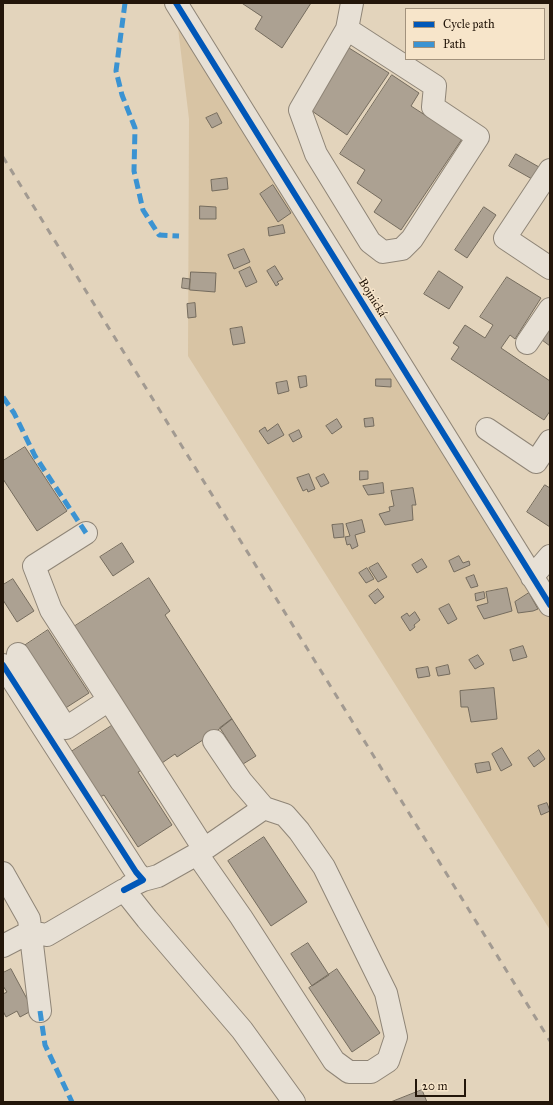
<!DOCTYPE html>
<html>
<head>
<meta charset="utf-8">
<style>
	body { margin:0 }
	#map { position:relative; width:553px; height:1105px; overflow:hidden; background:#e3d4bc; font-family:"IM FELL Great Primer",serif }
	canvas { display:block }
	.frame { position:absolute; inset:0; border:4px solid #23160a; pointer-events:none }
	.legend { position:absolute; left:405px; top:8px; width:140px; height:52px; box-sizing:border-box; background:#f7e5ca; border:1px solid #a2927d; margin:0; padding:5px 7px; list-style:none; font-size:12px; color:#23160a }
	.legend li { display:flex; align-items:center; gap:8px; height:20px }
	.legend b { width:20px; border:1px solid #a2927d }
	.scale { position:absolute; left:415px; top:1079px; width:51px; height:18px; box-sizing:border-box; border:2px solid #23160a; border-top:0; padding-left:5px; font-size:12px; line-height:14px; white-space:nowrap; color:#23160a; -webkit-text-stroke:3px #f7e5ca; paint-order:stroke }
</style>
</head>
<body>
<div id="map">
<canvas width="553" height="1105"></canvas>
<div class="frame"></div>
<ul class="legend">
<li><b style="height:5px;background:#0057b8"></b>Cycle path</li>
<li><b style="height:5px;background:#3b93d2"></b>Path</li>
</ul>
<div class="scale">20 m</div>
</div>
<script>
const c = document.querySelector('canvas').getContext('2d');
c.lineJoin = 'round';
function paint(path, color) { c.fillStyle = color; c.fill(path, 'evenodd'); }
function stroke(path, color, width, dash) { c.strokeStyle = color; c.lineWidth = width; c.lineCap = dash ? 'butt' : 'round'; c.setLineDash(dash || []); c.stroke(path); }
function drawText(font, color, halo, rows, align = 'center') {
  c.font = font + ' "IM FELL Great Primer",serif'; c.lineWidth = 3; c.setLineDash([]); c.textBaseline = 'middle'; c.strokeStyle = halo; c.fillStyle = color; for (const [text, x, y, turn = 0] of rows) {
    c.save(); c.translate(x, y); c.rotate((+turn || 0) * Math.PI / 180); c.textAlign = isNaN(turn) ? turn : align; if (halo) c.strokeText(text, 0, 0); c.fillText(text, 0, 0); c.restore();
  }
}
paint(new Path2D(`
	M175 3 550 614V930L188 356 189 119Z`), '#d8c4a4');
const building = new Path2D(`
	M242 3H311L282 48 255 29 262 17Z
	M349 48 389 73 347 135 309 109Z
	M392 75 419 93 411 106 462 139 401 230 374 212 382 200 357 183 365 170 340 154Z
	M217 113 222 123 212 128 206 118Z
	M516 154 539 167 532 179 509 166Z
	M227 178 228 189 212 191 211 180Z
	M273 185 291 213 278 222 260 194Z
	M200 206 216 207V219H200Z
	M484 207 496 215 467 258 455 250Z
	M283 225 285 233 269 236 268 228Z
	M244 249 250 262 234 269 228 255Z
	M275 266 283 279 277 282 279 284 276 286 267 271Z
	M250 267 257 282 246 287 239 272Z
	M439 271 463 287 449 309 424 294Z
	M191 272 216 273 215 292 190 290Z
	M507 277 541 298 515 339 510 335 501 348 550 381V411L544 420 451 359 459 347 453 343 465 325 485 338 493 325 480 317Z
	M183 278 190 279 189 289 182 288Z
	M195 303 196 317 188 318 187 304Z
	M242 327 245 343 233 345 230 329Z
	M550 328V346L542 340Z
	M306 376 307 386 300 388 298 377Z
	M376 379H391V387L376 386Z
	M287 381 289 391 278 394 276 383Z
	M373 418 374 426 365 427 364 419Z
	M337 419 342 427 332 434 326 426Z
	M278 424 284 435 268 444 259 431 265 427 267 431Z
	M299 430 302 437 293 442 289 435Z
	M25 447 67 511 37 531 3 479V461Z
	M360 471H368V479L360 480Z
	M309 474 315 489 308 492 307 489 303 491 297 478Z
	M324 474 329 483 321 487 316 478Z
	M383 483 384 493 368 495 363 486Z
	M545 485 550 488V527L527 512Z
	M413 488 416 505H412L413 520 385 525 379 514 390 511 389 507 394 506 391 491Z
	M362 520 365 532 355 535 358 546 352 549 350 544 347 545 345 537 350 536 346 524Z
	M343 524 344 537 334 538 332 525Z
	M122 543 134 562 113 576 100 557Z
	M459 556 463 563 469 561 470 565 454 572 449 561Z
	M422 559 427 567 417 573 412 565Z
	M378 563 387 577 378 582 369 568Z
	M367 568 374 579 366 583 359 573Z
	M474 575 478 586 471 588 466 578Z
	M149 578 170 611 165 615 232 719 218 730 177 757 175 754 162 763 69 630Z
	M13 579 34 611 17 622 3 600V585Z
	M507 588 512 611 484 619 477 606 488 603 486 592Z
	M378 589 384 597 375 604 369 596Z
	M484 592 485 598 476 601 475 594Z
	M529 593 538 609 533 611 518 613 515 602Z
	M449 604 457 619 448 624 439 609Z
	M415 612 420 620 414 625 415 627 410 631 401 617 407 613 409 616Z
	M48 630 89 693 64 709 24 646Z
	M523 646 527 657 513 661 510 650Z
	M478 655 484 664 475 669 469 660Z
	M448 665 450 674 438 676 436 668Z
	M428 667 430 676 418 678 416 669Z
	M494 688 497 719 471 722 468 707H461L460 691Z
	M232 719 256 756 243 764 220 728Z
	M113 725 142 770 138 772 172 825 138 847 104 795 100 797 71 752Z
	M502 748 512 765 501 771 492 754Z
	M539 750 545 759 534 767 528 758Z
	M489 762 491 770 477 773 475 764Z
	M547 803 550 811 541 815 538 806Z
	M264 837 307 902 271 926 228 861Z
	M308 943 329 975 312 986 291 954Z
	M11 969 33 1010 20 1017 17 1011 6 1017 3 1011V994L7 992 3 986V973Z
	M337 969 380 1033 352 1052 309 988Z
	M422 1090 427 1102H391Z`);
paint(building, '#aca192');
stroke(building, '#756c5e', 1);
const minor = new Path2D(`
	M176 3 550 605
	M347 29 435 86 433 107 478 137 412 239 402 249 383 252 370 242 316 154 300 110 347 29 352 3
	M550 170 505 238 550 268
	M527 343 550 309
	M487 429 536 462 550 441
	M86 533 34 566 51 610 109 700
	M532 577 550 556
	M18 654 66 728 109 700 204 849
	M3 665 136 872 143 880 130 886
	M214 741 241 781 264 808
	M3 873 29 919 40 1011
	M143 880 158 876 197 854 264 808 285 815 299 831 324 867 386 993 396 1037 388 1061 371 1072H349L334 1061 241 917 197 854
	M3 946 30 932 47 935 124 890 147 919 242 1030 294 1102`);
stroke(minor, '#8f8577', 24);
stroke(minor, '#e7e0d5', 22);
stroke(new Path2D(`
	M3 157 550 1041`), '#a29a91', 3, [7, 7]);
stroke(new Path2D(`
	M125 3 116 71 122 95 135 128 134 171 143 210 159 235 179 236
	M3 397 14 413 35 456 86 533
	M40 1011 45 1045 72 1102`), '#3b93d2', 5, [10, 5]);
stroke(new Path2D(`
	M176 3 550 605
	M3 665 136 872 143 880 124 890`), '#0057b8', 6);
drawText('12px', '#23160a', '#f7e5ca', [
	["Bojnická",372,298,58]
]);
</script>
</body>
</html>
